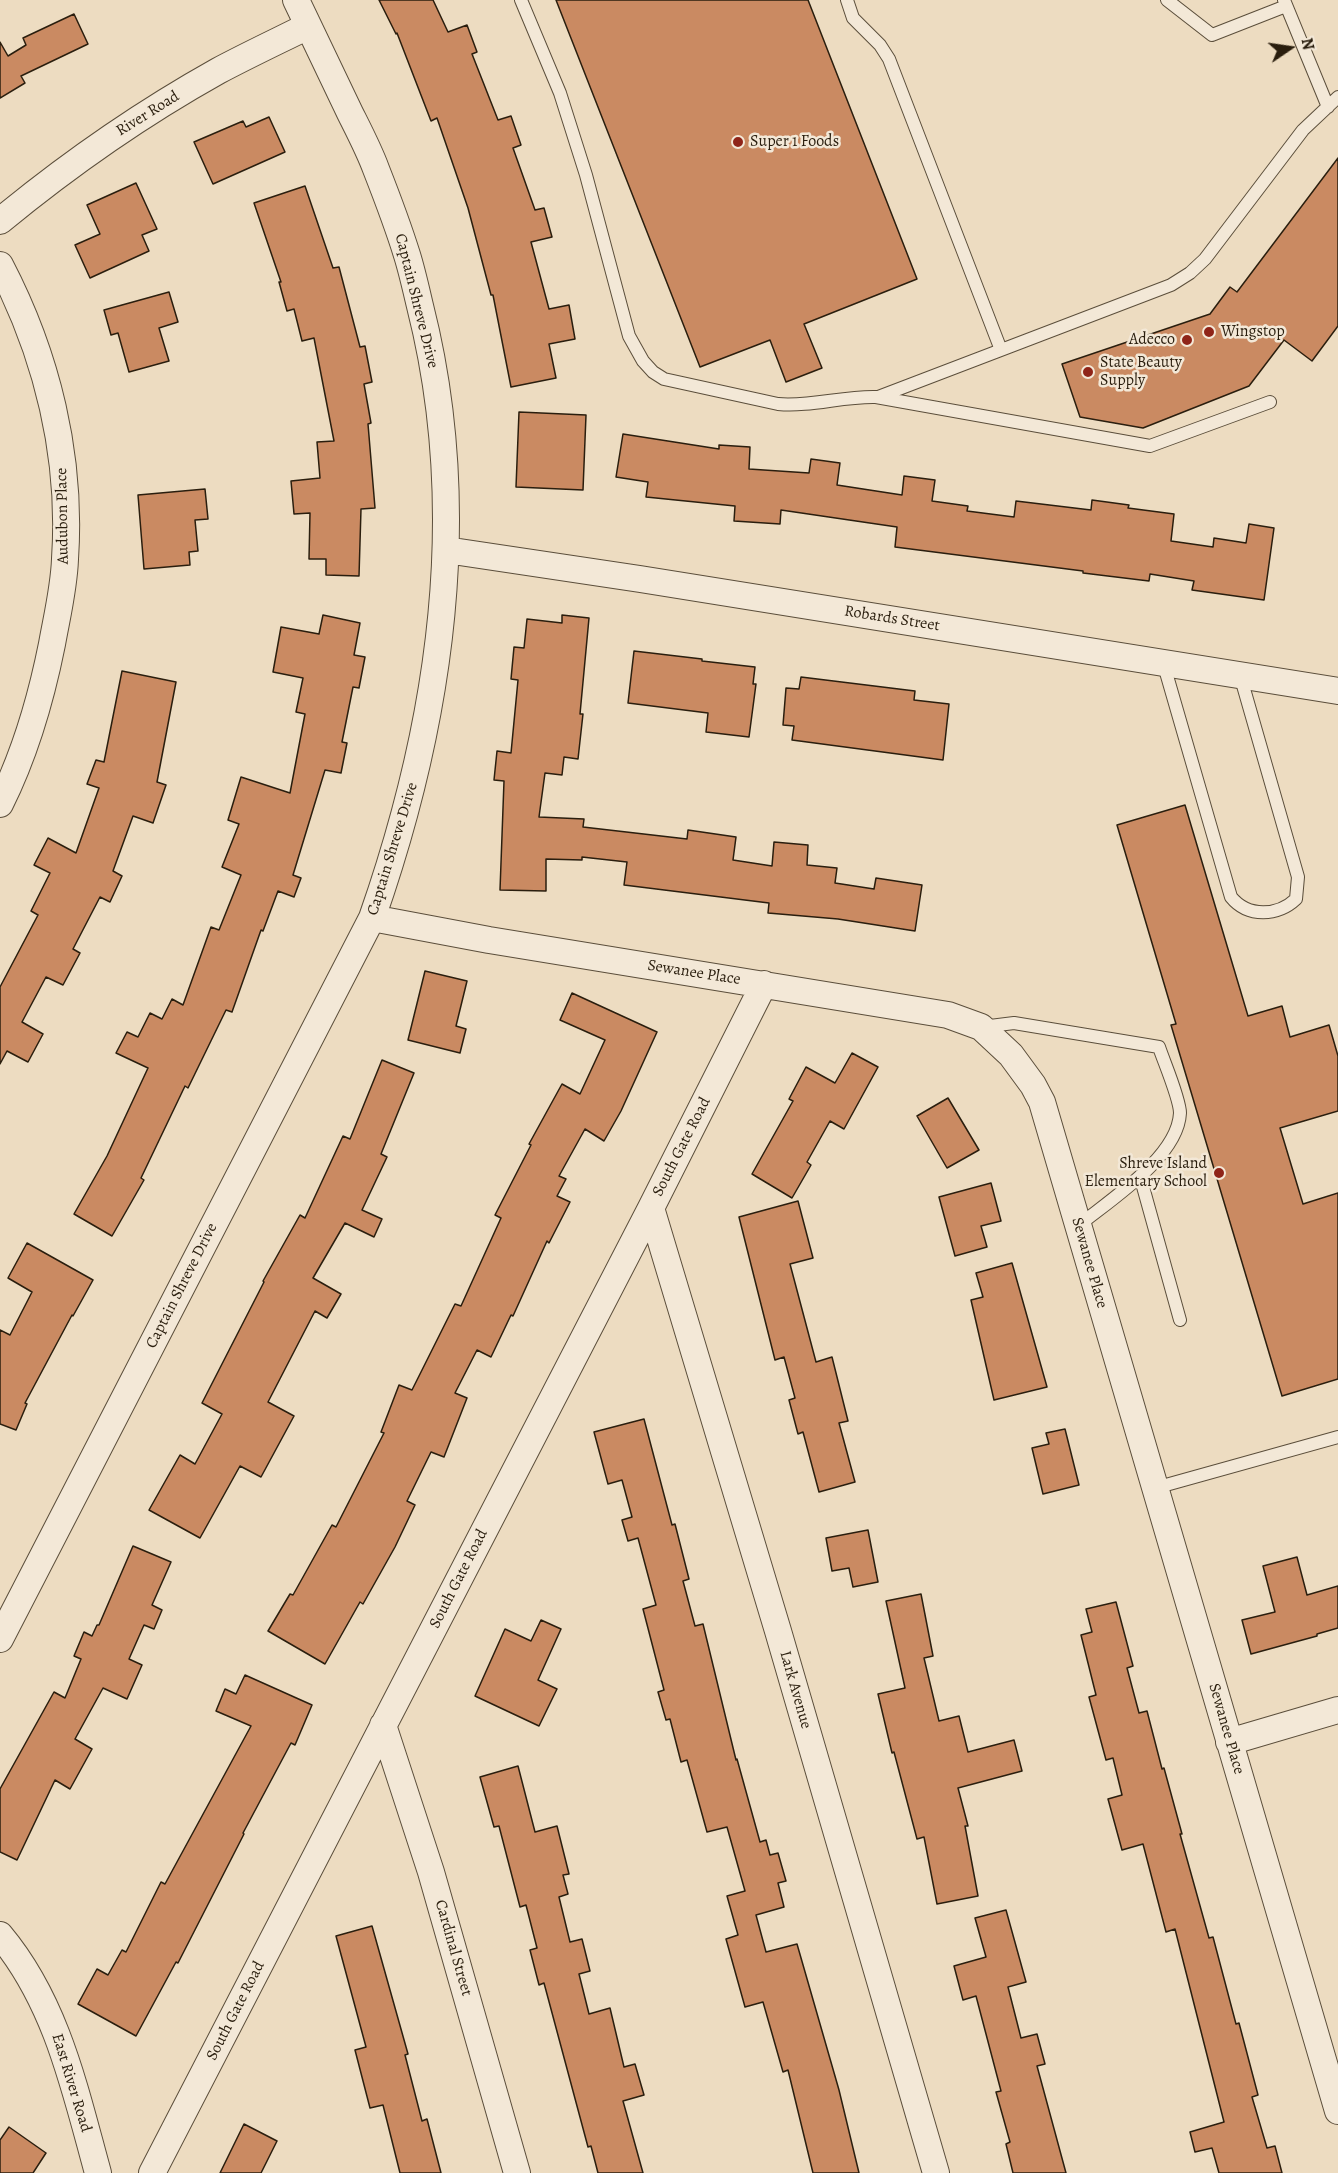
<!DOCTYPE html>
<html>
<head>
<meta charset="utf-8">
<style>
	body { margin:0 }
	#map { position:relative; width:1338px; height:2173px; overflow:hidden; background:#eddcc1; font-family:Alegreya,serif }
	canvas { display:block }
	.north { position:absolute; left:1260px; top:18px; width:60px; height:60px; -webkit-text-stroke:4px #f3e8d7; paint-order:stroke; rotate:77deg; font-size:16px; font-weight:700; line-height:24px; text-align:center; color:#2a1e0e }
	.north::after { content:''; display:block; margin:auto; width:21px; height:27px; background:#2a1e0e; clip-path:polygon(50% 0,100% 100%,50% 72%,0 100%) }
</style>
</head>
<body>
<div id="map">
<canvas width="1338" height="2173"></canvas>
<div class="north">N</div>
</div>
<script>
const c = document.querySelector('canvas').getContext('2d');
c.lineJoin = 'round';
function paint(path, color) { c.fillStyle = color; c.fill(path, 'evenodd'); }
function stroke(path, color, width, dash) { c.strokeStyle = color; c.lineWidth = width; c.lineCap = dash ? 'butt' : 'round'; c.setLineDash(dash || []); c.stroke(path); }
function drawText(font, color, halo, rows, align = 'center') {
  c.font = font + ' Alegreya,serif'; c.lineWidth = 5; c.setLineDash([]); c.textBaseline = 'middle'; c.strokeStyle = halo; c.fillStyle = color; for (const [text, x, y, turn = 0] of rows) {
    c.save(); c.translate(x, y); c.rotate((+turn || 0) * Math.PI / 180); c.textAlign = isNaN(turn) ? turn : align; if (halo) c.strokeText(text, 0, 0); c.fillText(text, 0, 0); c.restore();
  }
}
const building = new Path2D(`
	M379 0H433L448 32 467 25 477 52 472 54 498 120 511 116 521 145 513 148 535 210 544 208 552 237 531 242 549 309 569 305 575 339 549 344 556 378 511 387 493 295H491L468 208 437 118 431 121 397 33 396 34Z
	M556 0H808L917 279 804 324 822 368 786 382 770 340 700 367Z
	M74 14 88 44 21 76 25 83 0 98V42L8 56 26 45 23 38Z
	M269 117 285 152 213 184 194 142 243 121 246 127Z
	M1338 158V326L1312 361 1284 340 1249 386 1143 428 1080 417 1062 364 1210 314 1230 287 1237 292Z
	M136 183 157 229 142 235 149 251 90 278 75 245 100 234 87 205Z
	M305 186 333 268 339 267 360 347 365 346 372 382 364 384 371 423 368 424 375 508 361 509 359 576 326 575V559H309L310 513 294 514 291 481 320 478 317 442 334 441 314 338 302 341 294 309 287 311 279 282H281L254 203Z
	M169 292 178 322 159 328 169 361 129 372 118 333 111 335 104 310Z
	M519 412 586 415 583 490 516 487Z
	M623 434 719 449V445L750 447 749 469 809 473 811 459 840 463 837 485 902 495 904 476 935 480 932 501 968 506 967 511 1014 517 1016 501 1091 510 1092 500 1129 505 1128 508 1174 514 1171 541 1213 547 1214 538 1246 543 1249 524 1274 528 1264 600 1192 590 1194 581 1150 574 1149 581 1083 573V571L895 547 897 527 781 510 780 524 734 521 735 506 646 497 648 482 616 477Z
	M205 489 208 519 195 520 198 551 189 552 190 565 144 569 138 495Z
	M323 615 360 623 354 655 365 657 359 688 353 687 342 742 347 743 341 773 325 770 293 875 301 878 294 897 278 891 263 931 261 930 232 1012 226 1010 188 1088 185 1086 141 1178 144 1180 112 1236 74 1214 107 1156 148 1068 116 1053 127 1032 138 1037 150 1013 162 1019 172 999 183 1005 211 927 219 930 241 875 222 867 239 824 228 820 241 777 290 793 305 714 296 712 303 678 273 672 281 627 319 634Z
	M562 615 589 618 580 714H583L578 759 564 757 562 775 545 773 539 817 584 819 583 827 687 839 688 830 736 837 733 860 772 866 774 842 808 845 807 865 837 868 835 883 874 889 876 878 922 885 915 931 838 919 768 913 769 903 624 885 627 862 582 857V860L546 859V891L500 890 504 781 494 780 497 751 511 753 518 680 511 679 514 647 524 648 527 619 562 623Z
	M634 651 702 659V661L755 667 753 684H756L749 737 706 732 708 713 628 703Z
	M122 671 176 682 157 782 166 785 153 823 133 816 113 871 122 876 110 902 100 897 73 949 80 953 63 985 46 977 22 1022 43 1034 28 1062 7 1051 0 1064V987L38 915 31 911 50 873 34 865 48 838 76 853 99 788 87 784 96 760 104 762Z
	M801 677 915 691 914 700 949 704 943 760 792 740 794 726 783 725 786 688 799 689Z
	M1185 805 1248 1016 1282 1006 1290 1037 1329 1025 1338 1056V1111L1280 1128 1303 1204 1338 1193V1379L1282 1396 1171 1025 1176 1024 1117 825Z
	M425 971 467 981 456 1026 466 1029 460 1053 408 1040Z
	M572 993 657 1032 621 1111 604 1141 585 1129 559 1176 566 1179 557 1196 570 1202 549 1243 547 1241 513 1316 511 1315 491 1357 477 1350 455 1393 467 1398 444 1457 431 1452 407 1501 415 1505 395 1547 363 1604 360 1602 325 1664 268 1631 290 1594 293 1595 332 1525 336 1527 384 1433 381 1432 399 1385 412 1390 455 1304 461 1306 501 1218 495 1215 531 1145 529 1144 562 1084 580 1094 605 1040 560 1020Z
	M852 1053 878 1067 844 1129 830 1121 807 1162 811 1165 792 1198 752 1174 793 1101 789 1099 806 1067 835 1083Z
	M382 1060 414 1073 381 1154 387 1157 362 1210 382 1219 374 1237 345 1223 313 1278 341 1294 327 1318 315 1311 268 1402 294 1416 261 1477 240 1466 200 1538 149 1510 180 1455 195 1464 222 1414 202 1403 264 1282 263 1281 300 1215 305 1218 343 1136 350 1139Z
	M948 1098 979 1150 947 1168 917 1116Z
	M991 1183 1001 1221 981 1226 987 1247 955 1256 939 1197Z
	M798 1201 813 1258 790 1264 816 1362 832 1357 848 1421 839 1423 855 1482 819 1492 803 1432 798 1434 789 1400 795 1398 784 1357 775 1360 739 1217Z
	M27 1243 93 1280 73 1316 72 1315 25 1403 27 1404 16 1430 0 1424V1330L10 1335 32 1292 8 1278Z
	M1012 1263 1047 1387 994 1400 971 1300 983 1297 976 1273Z
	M644 1419 672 1525 675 1524 689 1579 683 1581 695 1626 703 1624 736 1760 737 1759 760 1842 766 1840 770 1855 778 1853 786 1881 778 1883 784 1907 756 1915 766 1952 797 1944 839 2090 859 2173H813L788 2070 783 2072 763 2002 745 2007 726 1939 738 1935 727 1896 745 1891 727 1827 707 1832 687 1760 681 1762 670 1719 666 1720 658 1692 664 1690 643 1609 656 1605 638 1538 628 1541 622 1520 632 1517 622 1480 608 1484 594 1432Z
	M1065 1429 1079 1485 1043 1494 1032 1448 1049 1444 1046 1433Z
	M868 1530 878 1582 853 1587 849 1568 832 1571 826 1538Z
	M133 1546 171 1562 152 1605 162 1610 154 1629 144 1625 129 1659 142 1665 127 1699 103 1688 75 1739 92 1749 70 1789 55 1780 17 1860 0 1852V1789L54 1692 65 1698 81 1659 74 1656 84 1632 92 1636 97 1625H99Z
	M1297 1557 1307 1595 1338 1586V1628L1317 1634V1636L1251 1654 1242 1620 1275 1612 1263 1566Z
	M921 1594 933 1656 924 1658 939 1721 959 1716 968 1752 1014 1740 1022 1771 958 1788 968 1826H965L978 1896 937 1904 924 1837 917 1839 894 1752 892 1753 878 1694 905 1688 886 1601Z
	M1116 1602 1133 1666 1127 1668 1139 1713 1147 1711 1162 1769 1164 1768 1182 1834H1180L1209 1938 1213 1937 1236 2024 1239 2023 1258 2095 1252 2097 1267 2148 1275 2146 1282 2173H1219L1212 2148 1195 2152 1190 2132 1224 2122 1175 1929 1166 1932 1143 1844 1122 1850 1108 1799 1122 1795 1113 1758 1106 1760 1089 1697 1096 1695 1081 1635 1092 1632 1086 1609Z
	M541 1620 561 1629 538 1680 557 1689 539 1726 475 1696 505 1629 531 1641Z
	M245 1675 312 1705 295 1745 291 1743 243 1833 244 1834 178 1963 176 1962 136 2036 78 2004 97 1969 108 1975 122 1950 126 1952 161 1882 165 1884 251 1726 216 1711 225 1689 236 1694Z
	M518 1766 535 1832 557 1826 569 1874 563 1875 568 1894 559 1897 570 1942 582 1939 590 1971 579 1974 589 2014 610 2008 624 2067 635 2064 644 2095 623 2101 643 2173H598L591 2146 588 2147 544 1983 539 1985 530 1950 537 1948 526 1905 520 1907 499 1826 494 1827 480 1777Z
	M1006 1910 1026 1982 1008 1987 1021 2038 1037 2034 1045 2064 1037 2066 1066 2173H1013L1006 2144 1010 2142 996 2092 1001 2091 976 1996 963 2000 954 1966 986 1957 975 1918Z
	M372 1926 408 2054 405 2055 422 2121 427 2119 441 2173H400L383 2105 370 2108 355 2050 366 2047 336 1936Z
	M244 2124 277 2141 261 2173H220Z
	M9 2127 46 2153 33 2173H0V2140Z`);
paint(building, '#ca8a62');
stroke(building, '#2a1e0e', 1.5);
const service = new Path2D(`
	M521 0 560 93 586 175 629 336 643 361 653 372 664 379 778 404C811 407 843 396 876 397L1150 446 1270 402
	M847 0 853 18 880 45 889 59 1001 350 1171 285 1190 273 1205 259 1303 130 1338 97
	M1167 0 1212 35 1286 6
	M1284 0 1328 107
	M878 397 1001 350
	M1163 662 1231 897C1248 918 1278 916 1296 899L1298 877 1240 675
	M982 1027 1014 1023 1159 1047C1164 1062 1180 1099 1180 1113 1178 1157 1110 1200 1078 1226
	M1140 1176 1180 1320
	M1155 1488 1338 1437`);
const minor = new Path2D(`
	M0 221C68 165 141 114 218 71 248 55 278 41 308 26
	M0 265C47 355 72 456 65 559 64 588 57 616 52 644 41 699 25 754 0 804
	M446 550 640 579 1338 691
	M372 918 489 940 948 1015 981 1027 1011 1055 1033 1085 1042 1102 1338 2111
	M651 1208 778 1631 936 2173
	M0 1639 372 918C441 721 472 511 420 306 416 289 412 271 407 255 398 226 387 197 376 169 369 150 359 131 350 113 332 75 314 37 296 0
	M383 1725 431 1872 517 2173
	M1229 1742 1338 1710
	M0 1935C57 2003 75 2090 98 2173
	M152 2173 651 1208 764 984`);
stroke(service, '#5b4e3b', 14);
stroke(minor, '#5b4e3b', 28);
stroke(service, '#f3e8d7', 12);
stroke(minor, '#f3e8d7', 26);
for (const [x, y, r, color] of [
	[738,142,6,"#8f2418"],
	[1209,332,6,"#8f2418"],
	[1187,340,6,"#8f2418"],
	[1088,372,6,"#8f2418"],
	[1219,1173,6,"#8f2418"]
]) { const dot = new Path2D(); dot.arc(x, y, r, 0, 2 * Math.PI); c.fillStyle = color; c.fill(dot); stroke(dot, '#f3e8d7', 2); }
drawText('16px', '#2a1e0e', '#f3e8d7', [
	["River Road",148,114,-32],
	["Captain Shreve Drive",416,301,76],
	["Audubon Place",63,516,-91],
	["Robards Street",892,619,9],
	["Captain Shreve Drive",393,849,-73],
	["Sewanee Place",694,973,9],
	["South Gate Road",682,1147,-63],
	["Sewanee Place",1089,1263,74],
	["Captain Shreve Drive",182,1286,-63],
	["South Gate Road",459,1579,-63],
	["Lark Avenue",795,1690,74],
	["Sewanee Place",1226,1729,74],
	["Cardinal Street",453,1948,74],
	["South Gate Road",236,2011,-63],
	["East River Road",71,2083,73]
]);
drawText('16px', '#2a1e0e', '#f3e8d7', [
	["Super 1 Foods",750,142],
	["Wingstop",1221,332],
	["Adecco",1175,340,"right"],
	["State Beauty",1100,363],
	["Supply",1100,381],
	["Shreve Island",1207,1164,"right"],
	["Elementary School",1207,1182,"right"]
], 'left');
</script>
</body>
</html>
